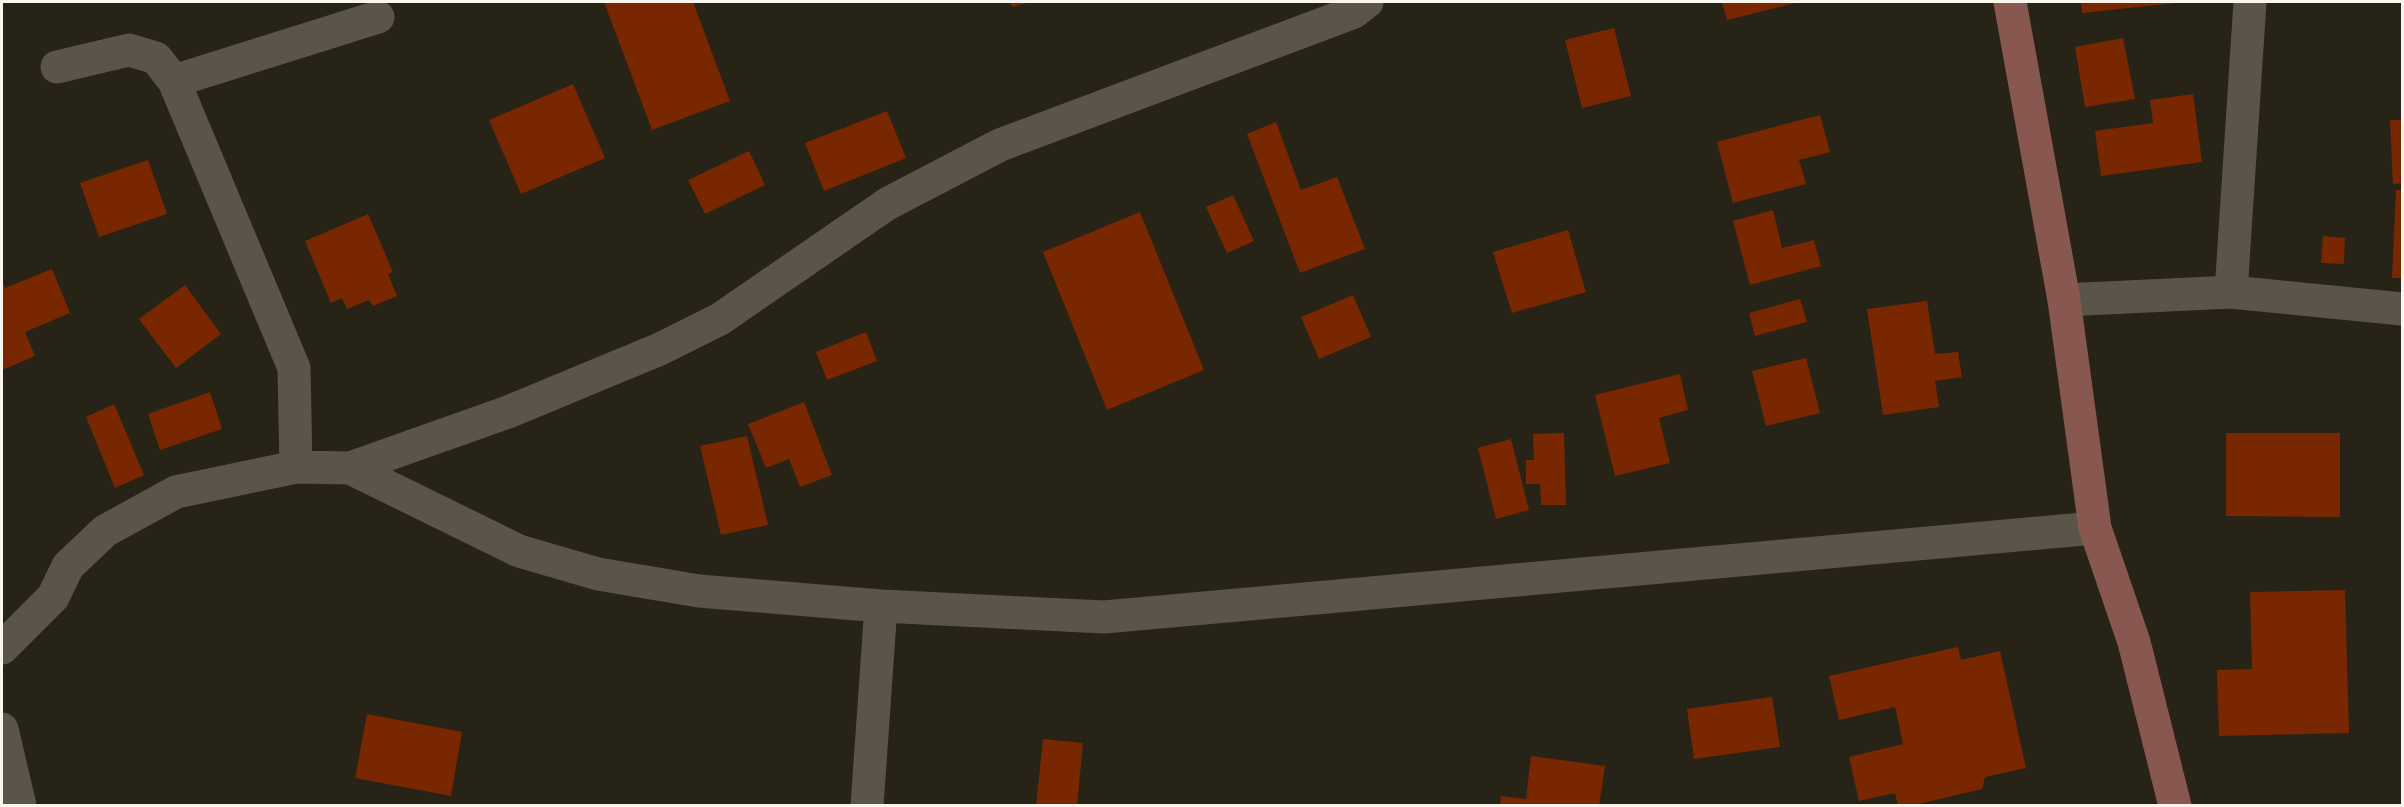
<!DOCTYPE html>
<html>
<head>
<meta charset="utf-8">
<style>
	body { margin:0 }
	#map { position:relative; width:2404px; height:807px; overflow:hidden; background:#282317; font-family:Ubuntu,sans-serif }
	canvas { display:block }
	.frame { position:absolute; inset:0; border:3px solid #f8f5ed; pointer-events:none }
</style>
</head>
<body>
<div id="map">
<canvas width="2404" height="807"></canvas>
<div class="frame"></div>
</div>
<script>
const c = document.querySelector('canvas').getContext('2d');
c.lineJoin = 'round';
function paint(path, color) { c.fillStyle = color; c.fill(path, 'evenodd'); }
function stroke(path, color, width, dash) { c.strokeStyle = color; c.lineWidth = width; c.lineCap = dash ? 'butt' : 'round'; c.setLineDash(dash || []); c.stroke(path); }
paint(new Path2D(`
	M604 2H693L730 101 652 130Z
	M1010 2H1030L1012 7Z
	M1722 2H1799L1727 20Z
	M2081 2H2175V3L2082 13Z
	M1614 28 1631 96 1582 108 1565 40Z
	M2123 38 2135 99 2085 107 2075 47Z
	M573 84 605 158 521 194 489 120Z
	M2193 94 2202 162 2101 176 2095 131 2153 123 2150 100Z
	M887 111 906 158 824 191 805 143Z
	M1820 115 1830 152 1799 160 1806 184 1733 203 1717 142Z
	M2390 120H2402V183L2393 184Z
	M1276 122 1301 190 1337 177 1365 249 1300 273 1247 134Z
	M749 151 765 185 705 214 688 180Z
	M148 160 167 214 99 237 80 183Z
	M2396 190H2402V278H2392Z
	M1233 195 1254 241 1227 253 1206 207Z
	M1773 210 1782 248 1814 240 1821 266 1750 285 1733 221Z
	M1140 212 1204 370 1107 410 1043 252Z
	M368 214 393 272 388 274 397 296 373 306 369 300 347 309 342 298 331 303 305 241Z
	M1568 230 1586 292 1512 313 1493 252Z
	M2323 236 2345 238 2344 264 2321 263Z
	M52 269 70 313 25 332 35 356 2 370V279L5 288Z
	M185 285 221 334 176 368 139 319Z
	M1353 295 1371 337 1319 359 1301 317Z
	M1800 299 1807 322 1755 336 1749 313Z
	M1927 301 1935 354 1958 352 1962 377 1935 381 1939 407 1883 415 1867 309Z
	M866 332 877 361 827 380 816 352Z
	M1806 358 1820 413 1766 426 1752 371Z
	M1680 374 1688 410 1659 418 1670 463 1615 476 1595 395Z
	M210 392 222 429 160 450 148 414Z
	M804 402 832 475 800 487 789 459 766 468 748 424Z
	M114 404 144 475 115 488 86 417Z
	M1564 433 1566 505H1541L1540 484H1526V460H1534L1533 434Z
	M2226 433H2340V517L2226 516Z
	M747 436 768 525 721 535 700 446Z
	M1511 439 1529 510 1496 519 1478 448Z
	M2345 590 2349 733 2219 736 2217 670 2252 669 2250 592Z
	M1958 647 1961 660 2000 651 2026 768 1985 777 1982 789 1910 806H1898L1895 793 1859 801 1849 757 1903 744 1895 707 1839 720 1829 676Z
	M1772 697 1780 747 1694 759 1687 709Z
	M367 714 462 732 451 796 355 778Z
	M1043 739 1083 743 1077 806H1036Z
	M1531 756 1605 766 1599 806H1500L1501 796 1526 799Z`), '#782700');
stroke(new Path2D(`
	M57 67 129 50 156 58 174 81 294 368 296 467
	M174 81 378 17
	M2231 292 2250 2
	M2064 300 2231 292 2402 309
	M350 468 508 412 660 349 720 319 887 204 1000 145 1325 23 1354 12 1367 2
	M2 648 53 597 68 566 105 531 176 492 296 467 350 468 519 551 598 574 699 591 881 606 1104 617 2095 528
	M2 729 20 806
	M867 806 881 606`), '#5b5549', 33);
stroke(new Path2D(`
	M2010 2 2064 300 2095 528 2134 642 2175 806`), '#875750', 33);
</script>
</body>
</html>
